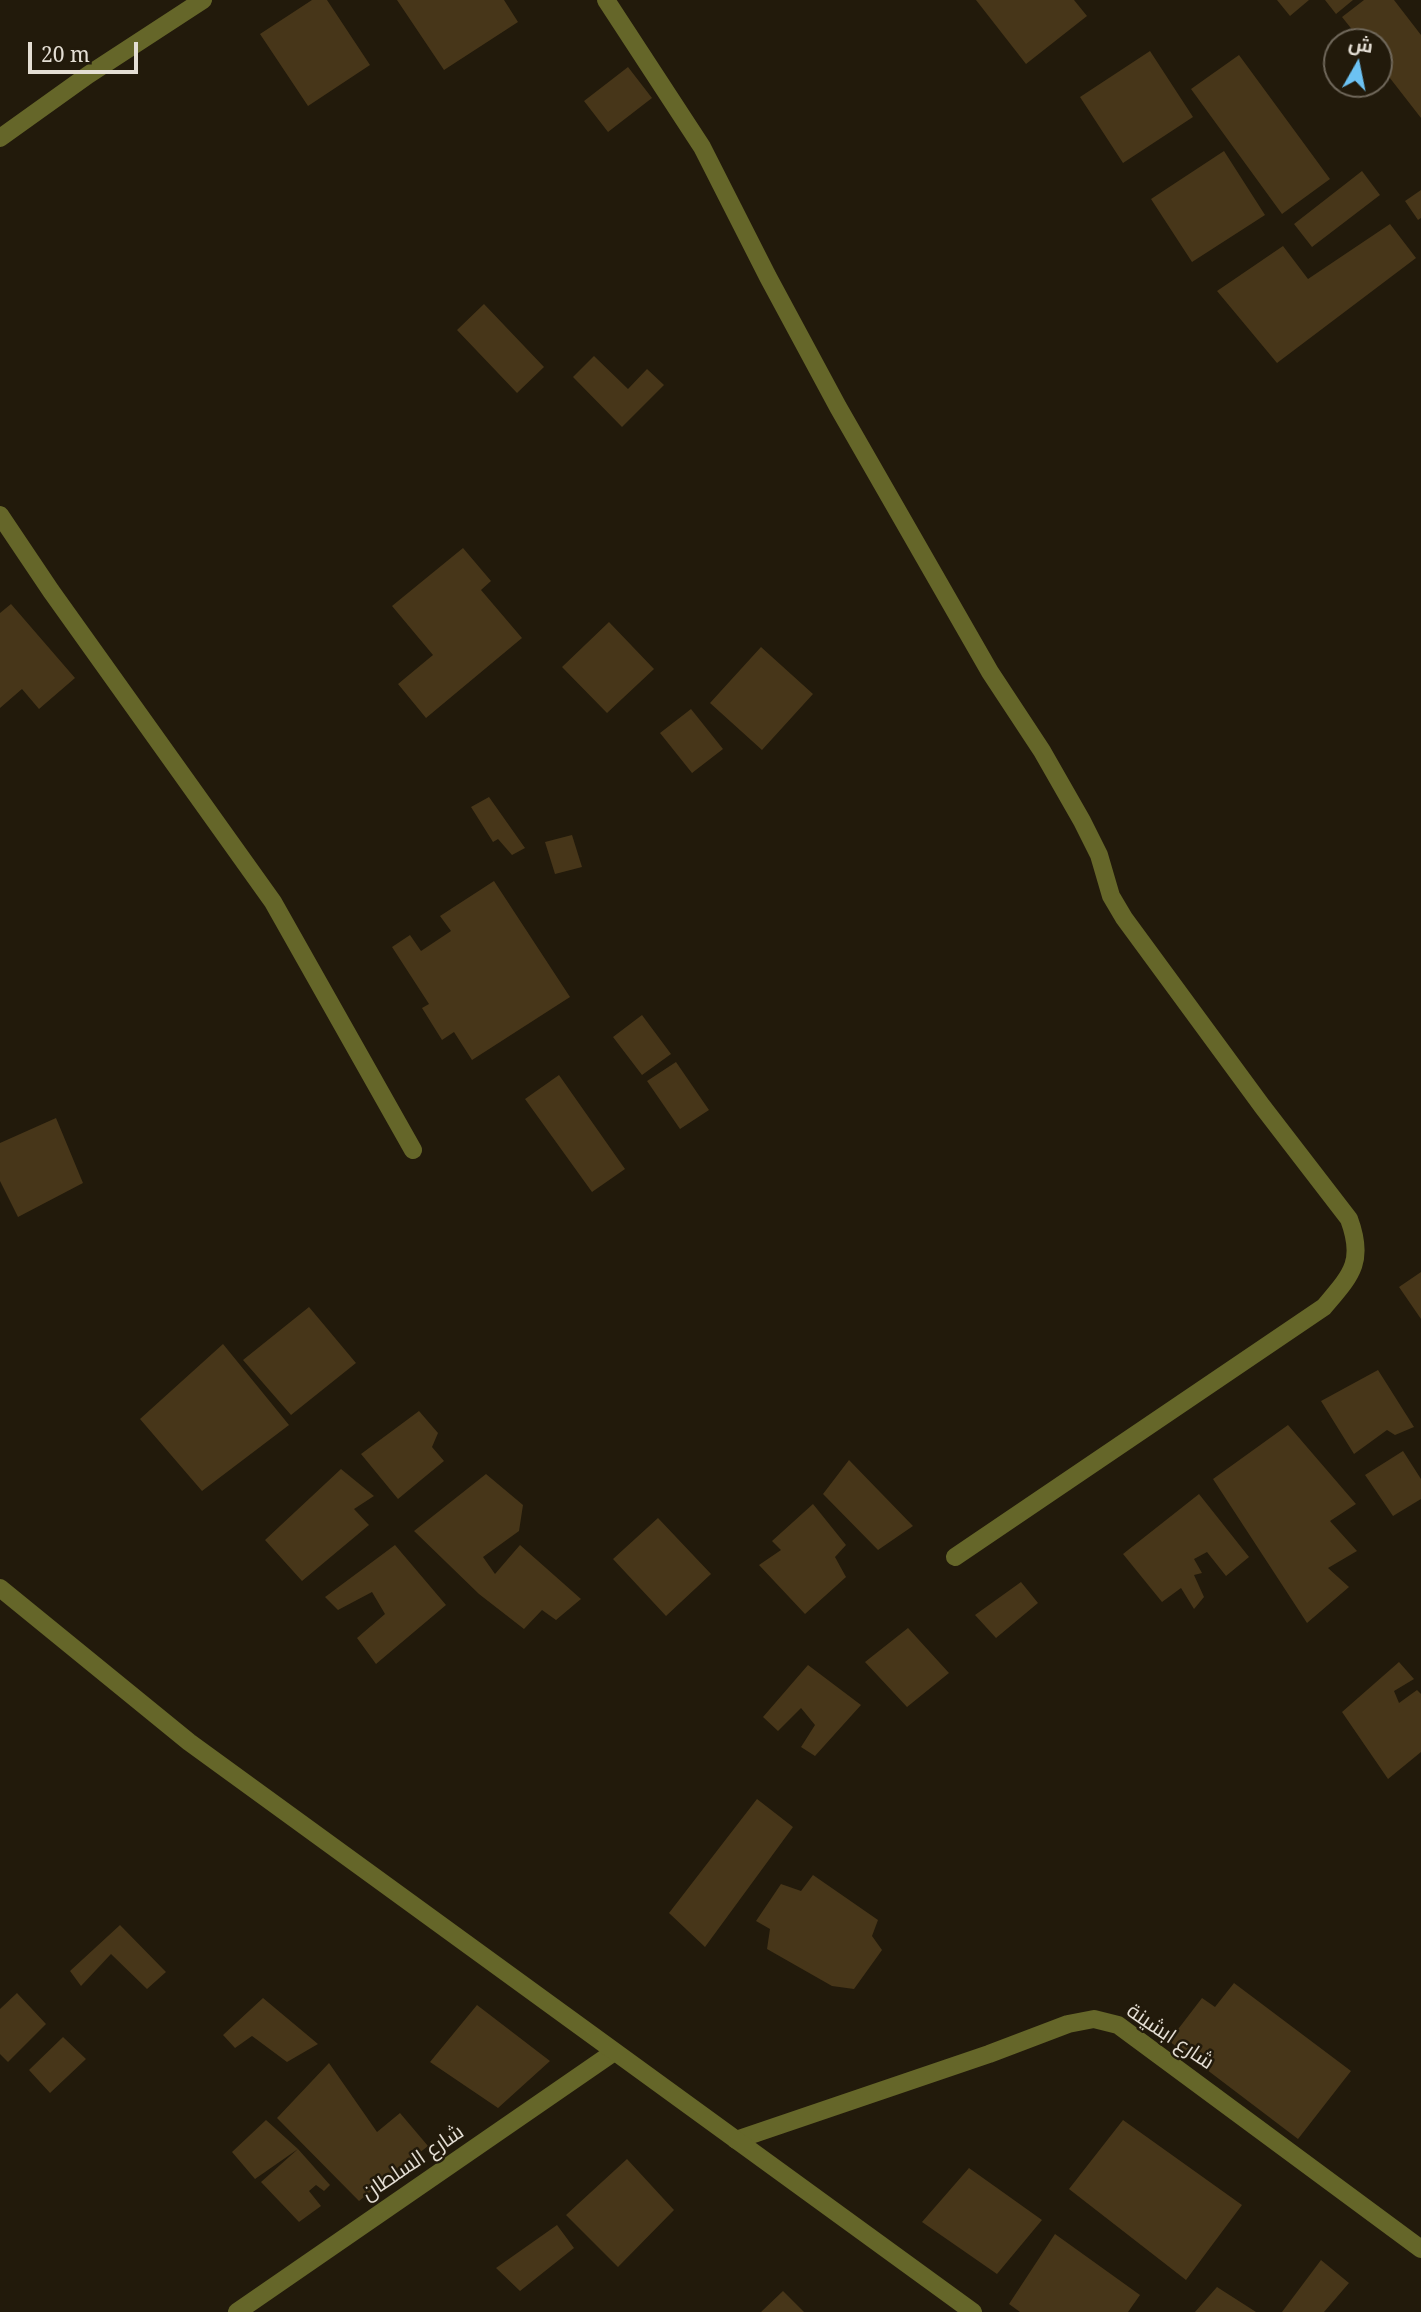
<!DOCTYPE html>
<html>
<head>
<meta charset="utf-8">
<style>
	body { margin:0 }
	#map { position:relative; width:1421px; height:2312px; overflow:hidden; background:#221a0b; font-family:"Noto Serif",Cairo,serif }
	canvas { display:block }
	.north { position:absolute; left:1323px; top:28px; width:70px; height:70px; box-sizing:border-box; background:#221a0b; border:2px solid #70685b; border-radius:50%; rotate:9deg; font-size:19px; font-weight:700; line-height:28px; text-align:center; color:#e4ded4 }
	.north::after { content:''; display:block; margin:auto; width:24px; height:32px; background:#6cc2f3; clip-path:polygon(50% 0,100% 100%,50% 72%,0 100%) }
	.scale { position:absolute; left:28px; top:42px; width:110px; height:32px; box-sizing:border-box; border:4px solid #e4ded4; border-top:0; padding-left:9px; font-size:21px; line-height:24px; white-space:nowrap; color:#e4ded4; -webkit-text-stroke:5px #221a0b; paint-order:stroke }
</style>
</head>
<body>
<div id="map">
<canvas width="1421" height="2312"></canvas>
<div class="north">ش</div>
<div class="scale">20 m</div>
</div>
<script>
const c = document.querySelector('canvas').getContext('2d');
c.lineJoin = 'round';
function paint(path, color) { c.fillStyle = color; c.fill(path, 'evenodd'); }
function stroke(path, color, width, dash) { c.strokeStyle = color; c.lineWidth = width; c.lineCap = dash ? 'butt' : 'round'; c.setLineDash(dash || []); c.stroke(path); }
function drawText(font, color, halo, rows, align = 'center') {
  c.font = font + ' "Noto Serif",Cairo,serif'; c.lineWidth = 5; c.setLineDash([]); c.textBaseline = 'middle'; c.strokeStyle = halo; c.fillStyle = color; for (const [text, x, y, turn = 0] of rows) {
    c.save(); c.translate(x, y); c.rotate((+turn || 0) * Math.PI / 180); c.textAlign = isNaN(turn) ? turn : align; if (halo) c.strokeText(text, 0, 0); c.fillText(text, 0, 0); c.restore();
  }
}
paint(new Path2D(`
	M312 0H327L370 65 308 106 260 34Z
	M397 0H504L518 22 444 70Z
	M976 0H1074L1087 16 1026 64Z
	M1277 0H1309L1290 16Z
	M1325 0H1353L1336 14Z
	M1364 0H1394L1421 35V118L1379 64V42H1362L1342 17Z
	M1150 51 1193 117 1123 163 1080 97Z
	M1239 55 1330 179 1282 214 1191 89Z
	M628 67 652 98 608 132 584 101Z
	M1224 151 1265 215 1192 262 1151 199Z
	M1362 171 1380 195 1312 247 1294 224Z
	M1421 190V218L1418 220 1405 201Z
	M1390 224 1416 258 1277 363 1217 291 1283 246 1308 279Z
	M484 304 544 367 517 393 457 330Z
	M594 356 628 389 647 369 664 385 622 427 573 377Z
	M463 548 491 581 481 590 522 638 426 718 398 684 433 655 392 606Z
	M11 604 75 678 39 709 22 689 0 708V613Z
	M609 622 654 669 607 713 562 667Z
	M761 647 813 694 762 750 710 703Z
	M691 709 723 749 692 773 660 733Z
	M489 797 525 848 512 855 498 839 493 842 471 807Z
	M572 835 582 867 555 874 545 842Z
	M494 881 570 997 472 1060 454 1032 442 1040 422 1008 429 1004 392 947 410 935 421 951 451 931 440 916Z
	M642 1015 671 1054 642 1075 613 1037Z
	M676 1062 709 1110 680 1129 647 1081Z
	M559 1075 625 1169 592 1192 525 1099Z
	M56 1118 83 1183 18 1217 0 1181V1143Z
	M1421 1272V1319L1399 1287Z
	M309 1307 356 1363 291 1415 243 1360Z
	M223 1344 289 1425 202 1491 140 1419Z
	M1378 1370 1414 1427 1395 1435 1387 1430 1354 1454 1321 1401Z
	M419 1411 438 1433 432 1447 444 1461 398 1499 361 1454Z
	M1288 1425 1356 1504 1330 1521 1357 1551 1328 1568 1349 1587 1307 1623 1213 1479Z
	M1403 1451 1421 1479V1499L1393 1516 1365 1475Z
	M849 1460 913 1526 878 1550 823 1494Z
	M341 1469 374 1496 354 1509 369 1525 302 1581 265 1540Z
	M486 1474 523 1505 519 1531 483 1557 495 1574 520 1545 581 1599 556 1620 542 1610 524 1629 479 1594 414 1531Z
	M1199 1494 1249 1557 1226 1576 1207 1552 1194 1559 1202 1573 1194 1575 1204 1597 1194 1609 1181 1588 1162 1602 1123 1554Z
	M813 1504 846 1545 835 1557 846 1577 805 1614 759 1565 781 1550 772 1541Z
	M658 1518 711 1574 666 1616 613 1559Z
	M395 1545 446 1605 376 1664 357 1638 385 1614 372 1592 338 1610 325 1597Z
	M1021 1582 1038 1603 996 1638 975 1615Z
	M908 1628 949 1673 907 1707 865 1662Z
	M1399 1662 1414 1679 1394 1691 1399 1703 1417 1690 1421 1694V1752L1388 1779 1342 1712Z
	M808 1665 861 1705 815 1756 801 1747 815 1725 801 1708 778 1731 763 1717Z
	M757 1799 793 1827 705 1947 669 1913Z
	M813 1875 878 1920 872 1936 882 1950 854 1989 832 1986 767 1949 770 1929 756 1921 781 1884 801 1891Z
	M120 1925 166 1972 147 1989 111 1954 81 1986 70 1971Z
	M1234 1983 1351 2071 1298 2139 1169 2041 1202 1998 1215 2007Z
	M17 1993 46 2024 8 2062 0 2054V2009Z
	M263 1998 318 2044 287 2062 252 2036 235 2048 223 2035Z
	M477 2005 550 2061 498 2108 430 2062Z
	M63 2037 86 2059 50 2093 29 2070Z
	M329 2063 377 2132 400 2113 428 2146 359 2201 277 2118Z
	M266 2120 298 2149 255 2179 232 2152Z
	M1123 2120 1242 2205 1186 2280 1069 2189Z
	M298 2149 330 2185 324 2191 316 2185 309 2191 321 2206 299 2222 261 2182Z
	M627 2159 674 2210 618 2267 566 2215Z
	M969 2168 1042 2220 997 2274 922 2222Z
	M557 2225 574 2248 520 2291 496 2268Z
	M1055 2234 1140 2295 1128 2312H1020L1009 2304Z
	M1321 2260 1349 2283 1324 2312H1282Z
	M1217 2287 1256 2312H1195Z
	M783 2291 804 2312H761Z`), '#473619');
stroke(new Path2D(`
	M606 0 702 147 768 277 838 407 990 672 1042 751 1082 821 1099 855 1111 896 1124 918 1262 1106 1349 1219C1365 1262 1351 1275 1324 1307L955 1557
	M0 138 88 75 203 0
	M0 515 51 591 273 902 413 1150
	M736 2140 989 2054 1068 2024 1094 2019 1118 2025 1421 2249
	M237 2312 614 2052`), '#656629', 18);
stroke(new Path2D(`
	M0 1588 189 1742 973 2312`), '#656629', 18);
drawText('21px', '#e4ded4', '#221a0b', [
	["شارع ابشينة",1170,2037,34],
	["شارع السلطان",413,2163,-34]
]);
</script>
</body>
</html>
